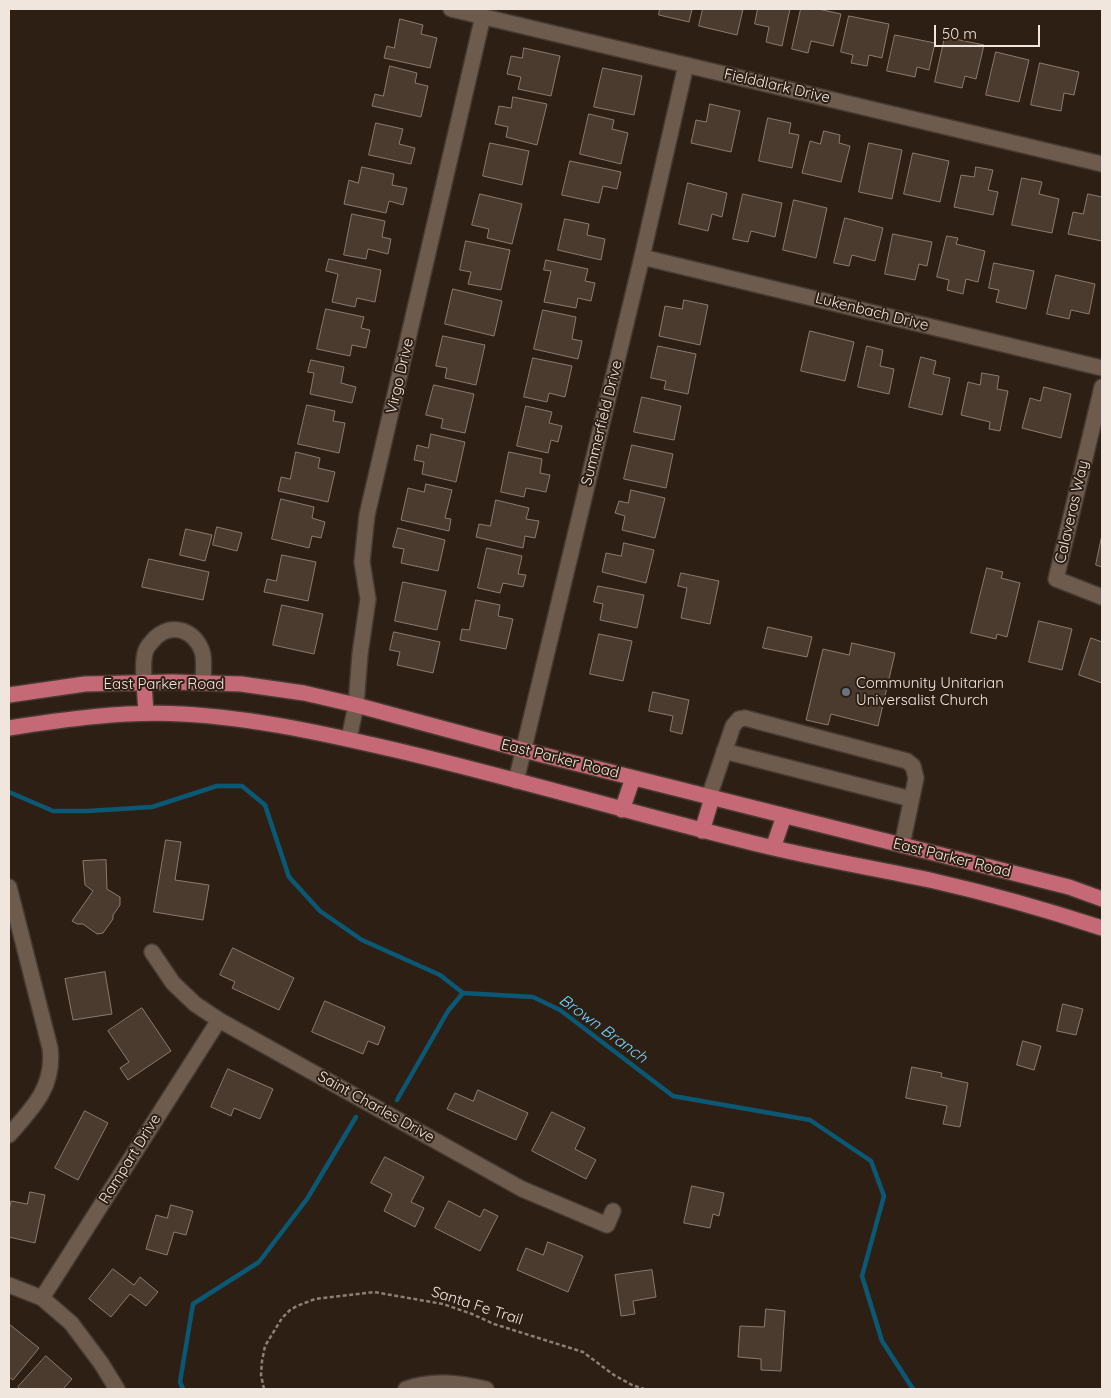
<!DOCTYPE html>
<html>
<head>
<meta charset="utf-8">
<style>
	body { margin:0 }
	#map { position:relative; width:1111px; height:1398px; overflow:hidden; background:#2e1f14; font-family:Quicksand,sans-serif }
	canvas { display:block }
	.frame { position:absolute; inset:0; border:10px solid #f0e6de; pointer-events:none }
	.scale { position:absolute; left:934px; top:25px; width:106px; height:22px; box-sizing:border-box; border:2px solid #f0e6de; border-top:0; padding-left:6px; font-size:15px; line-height:18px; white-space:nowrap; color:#f0e6de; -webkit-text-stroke:4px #2e1f14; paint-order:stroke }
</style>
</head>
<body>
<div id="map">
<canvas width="1111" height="1398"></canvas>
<div class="frame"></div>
<div class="scale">50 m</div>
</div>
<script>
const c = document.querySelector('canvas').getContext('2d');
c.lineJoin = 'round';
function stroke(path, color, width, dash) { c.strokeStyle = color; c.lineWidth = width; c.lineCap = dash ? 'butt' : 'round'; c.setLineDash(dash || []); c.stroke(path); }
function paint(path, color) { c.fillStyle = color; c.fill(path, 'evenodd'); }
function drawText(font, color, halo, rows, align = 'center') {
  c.font = font + ' Quicksand,sans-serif'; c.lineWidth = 4; c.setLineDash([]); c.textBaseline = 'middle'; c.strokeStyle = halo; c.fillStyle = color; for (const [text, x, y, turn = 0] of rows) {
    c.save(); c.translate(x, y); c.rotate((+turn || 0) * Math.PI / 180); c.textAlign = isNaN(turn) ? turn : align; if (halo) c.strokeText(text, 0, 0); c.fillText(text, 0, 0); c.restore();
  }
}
stroke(new Path2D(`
	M9 792 53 811H87L152 807 217 786H242L265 805 289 877 320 911 362 940 440 975 463 993 533 997 560 1010 673 1096 810 1120 871 1161 884 1196 862 1276 882 1341 913 1389
	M397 1100 448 1011 463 993
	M183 1389 180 1382 193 1304 259 1262 307 1199 356 1117`), '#0b5874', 4.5);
const building = new Path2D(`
	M660 9H692L689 22 659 15Z
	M703 9H743L737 35 699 26Z
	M758 9H790L782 46 766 42 769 27 755 24Z
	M801 9H818L841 14 833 46 811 41 808 53 792 49Z
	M849 16 889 24 882 58 869 55 867 66 851 63 853 55 841 52Z
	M400 19 423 25 421 34 437 38 430 68 384 58 387 46 394 48Z
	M895 35 935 43 929 70 917 67 915 77 887 71Z
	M945 37 984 45 976 79 965 76 962 88 935 82Z
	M524 48 560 56 551 96 518 89 521 77 507 74 511 56 522 58Z
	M996 52 1029 60 1019 102 986 95Z
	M1040 63 1079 72 1074 95 1064 93 1061 111 1031 105Z
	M390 66 417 73 415 83 428 86 421 117 372 106 375 94 383 96Z
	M603 68 642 76 634 115 594 107Z
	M513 97 547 104 537 145 506 137 508 127 495 124 499 106 511 108Z
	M710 104 740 111 731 152 691 143 696 120 706 122Z
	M589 114 614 120 612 129 628 133 621 164 580 154Z
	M768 118 791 123 789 133 799 135 792 168 759 161Z
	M376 123 403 129 399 144 415 148 411 164 369 155Z
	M824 131 840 135 839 143 850 146 841 182 802 173 810 141 820 144Z
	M490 143 529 151 522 185 483 176Z
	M869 143 902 150 892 199 859 192Z
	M913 153 949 161 940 202 904 194Z
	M570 161 621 172 617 189 603 186 599 203 562 195Z
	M362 167 394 174 392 185 407 188 403 205 389 201 386 213 344 204 349 180 358 183Z
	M976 167 993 170 988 190 998 192 993 215 954 207 961 175 974 177Z
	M1022 178 1042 182 1039 194 1059 199 1052 233 1012 225Z
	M688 183 727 193 722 217 712 214 708 231 679 224Z
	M480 194 522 204 512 244 487 238 489 229 472 225Z
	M743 194 782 203 775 237 751 231 748 242 733 239Z
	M1088 194 1102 197V241L1068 234 1073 212 1083 214Z
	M794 200 827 208 816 258 783 250Z
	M352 214 385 221 382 237 391 239 388 254 368 249 366 259 344 255Z
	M845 218 883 228 875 261 852 255 849 266 834 263Z
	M565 219 589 224 587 235 605 239 601 260 558 250Z
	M893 234 932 242 927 266 919 264 915 280 885 274Z
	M947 236 958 238 956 244 985 251 978 282 966 279 963 294 947 290 949 280 937 277Z
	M466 241 510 250 501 290 468 284 471 272 460 270Z
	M329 259 381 270 375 302 357 298 355 307 332 302 338 274 326 271Z
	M546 260 588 269 585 281 595 283 591 301 578 298 576 308 544 302 551 271 544 270Z
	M994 263 1034 271 1026 309 996 302 999 290 989 288Z
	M1056 275 1095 284 1089 314 1071 310 1069 319 1047 314Z
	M453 289 502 301 494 336 445 324Z
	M684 300 708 305 700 345 659 336 665 306 682 309Z
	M326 309 364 317 361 328 370 330 366 348 352 345 350 356 317 349Z
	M543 310 576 317 572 339 582 341 578 359 534 349Z
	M810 331 854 342 845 381 801 371Z
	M443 336 485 345 476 385 445 378 447 368 436 366Z
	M658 346 696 354 688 394 664 389 666 381 651 378Z
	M867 346 883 350 880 366 894 369 889 394 858 387Z
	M921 357 936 361 933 374 950 378 942 415 909 407Z
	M533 358 572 366 565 397 549 393 547 402 524 397Z
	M311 360 344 367 341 383 356 387 352 403 310 394 314 373 308 372Z
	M982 373 999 376 997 389 1008 391 1000 431 989 429 990 422 961 415 968 382 980 385Z
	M434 385 474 394 465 433 441 428 443 419 426 415Z
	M1044 387 1071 394 1061 438 1022 428 1030 398 1040 401Z
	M642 397 681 406 674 440 634 432Z
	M307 405 335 411 333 421 345 423 339 453 298 444Z
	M526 406 552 412 549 423 562 426 558 442 551 440 548 453 517 446Z
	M431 434 465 442 456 482 422 474 424 462 414 460 417 445 428 448Z
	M632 445 673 454 666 488 624 479Z
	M296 452 320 458 318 468 335 472 328 502 278 491 281 477 290 479Z
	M509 452 542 459 540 473 550 475 546 492 526 488 524 497 501 492Z
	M426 484 452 490 445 518 451 519 449 531 401 520 408 488 424 492Z
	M631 490 665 498 655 538 622 530 625 516 615 513 619 501 628 503Z
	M281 499 314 507 312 518 325 522 321 538 312 536 309 548 272 539Z
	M496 500 529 508 526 519 539 521 535 538 525 536 523 548 476 537 479 524 490 526Z
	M217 527 242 533 237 551 213 545Z
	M398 528 445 540 438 571 401 563 404 549 393 547Z
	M186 529 212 535 205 561 180 555Z
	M1102 535V567L1096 565Z
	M624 543 654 550 646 583 602 572 606 553 621 556Z
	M487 548 522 556 518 574 526 575 523 587 503 583 500 593 478 588Z
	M282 555 316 562 308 601 264 592 267 579 276 581Z
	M149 559 209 572 203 600 142 587Z
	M987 568 1003 572 1001 578 1020 583 1007 637 997 634 996 639 971 633Z
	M681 573 719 581 710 624 681 618 687 588 678 586Z
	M403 582 446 591 437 630 395 621Z
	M598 586 644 595 637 628 600 620 603 604 594 602Z
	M476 600 500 605 498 616 513 619 506 649 460 640 462 629 469 630Z
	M282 605 323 614 314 654 273 645Z
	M1039 621 1072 629 1062 670 1029 662Z
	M768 627 812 637 807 657 763 648Z
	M394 632 440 642 433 673 397 665 400 652 390 650Z
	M599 634 632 641 623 681 590 674Z
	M1091 638 1102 642V683L1079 675Z
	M852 643 895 653 878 726 831 714 828 725 806 720 823 649 849 655Z
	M653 692 689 700 682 734 670 731 673 716 649 711Z
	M166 840 181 842 175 880 209 885 203 920 154 912Z
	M106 860 107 889 120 897V905L113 915V919L103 933 97 934 83 924H77L72 921 93 891 85 885 83 861Z
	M233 948 294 978 279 1010 232 988 235 982 220 975Z
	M105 972 112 1014 73 1020 65 979Z
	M325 1001 385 1027 378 1045 368 1041 363 1054 312 1032Z
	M1063 1004 1083 1009 1076 1035 1057 1031Z
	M142 1008 171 1051 128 1080 120 1068 129 1062 108 1031Z
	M1023 1041 1041 1046 1034 1070 1017 1065Z
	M912 1067 942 1073 941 1077 968 1083 960 1127 943 1124 947 1106 906 1098Z
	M228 1069 273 1089 260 1119 234 1108 231 1116 211 1107Z
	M478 1090 528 1113 516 1140 447 1109 455 1093 473 1101Z
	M85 1111 108 1123 78 1180 55 1168Z
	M552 1112 585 1128 575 1149 596 1160 586 1179 532 1151Z
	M385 1157 424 1177 411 1202 424 1208 415 1227 384 1211 392 1194 371 1183Z
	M692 1186 724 1193 719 1216 713 1214 710 1228 684 1223Z
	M30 1192 45 1195 35 1243 9 1237V1211L11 1201 27 1204Z
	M449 1201 480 1217 484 1209 498 1216 480 1251 435 1228Z
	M171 1205 193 1211 186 1235 174 1232 167 1255 146 1249 156 1215 167 1218Z
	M548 1242 583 1256 568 1292 517 1270 526 1248 543 1255Z
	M113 1269 134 1285 140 1277 158 1292 146 1306 130 1294 111 1317 89 1299Z
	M652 1270 656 1297 633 1301 635 1314 621 1316 615 1275Z
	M766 1309 785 1311 781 1371 761 1370V1359L738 1357 740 1326 764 1327Z
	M9 1324 39 1348 13 1380 9 1377Z
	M46 1356 72 1379 63 1389H20L18 1387Z`);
paint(building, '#4b3b2f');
stroke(building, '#8c7a6c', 1);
const minor = new Path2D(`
	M451 9 1102 164
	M642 257 1102 368
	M1102 387 1056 579 1102 597
	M144 682C144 672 142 660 146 650 148 645 152 642 155 638 172 622 194 630 202 651 205 660 203 673 203 682
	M349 739 356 705 360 654 368 599 362 562 367 515 483 16
	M724 751 911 799
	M516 781 642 257 686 65
	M709 797 733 726 739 719 745 718 907 761 913 766 916 778 902 845
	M9 887 50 1048C55 1086 33 1108 9 1135
	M152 952 173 983 195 1004 219 1020 522 1189 607 1225 613 1211
	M9 1285 42 1298 71 1323 101 1363 117 1389
	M42 1298 219 1020
	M406 1389C432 1379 459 1383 486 1389`);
const major = new Path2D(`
	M144 682 146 713
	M9 695 85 684 172 682 241 684 304 693 356 705 523 750 1069 887 1102 899
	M9 728C66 719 124 711 182 714 257 718 331 735 404 752 517 779 629 812 741 840 805 857 870 867 934 881 991 894 1047 910 1102 928
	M622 810 633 778
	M702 831 712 798
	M773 848 784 816`);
stroke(minor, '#463a32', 18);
stroke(major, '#463a32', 18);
stroke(new Path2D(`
	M264 1389 261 1375 262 1361 265 1346 282 1318 290 1310 297 1306 315 1299 374 1292 443 1304 472 1314 494 1324 583 1352 614 1375 632 1385 644 1389`), '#8c7f76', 2.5, [4, 2.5]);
stroke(minor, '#6d5c4e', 15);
stroke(major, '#c46975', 15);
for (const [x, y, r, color] of [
	[846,692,5,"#6b7280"]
]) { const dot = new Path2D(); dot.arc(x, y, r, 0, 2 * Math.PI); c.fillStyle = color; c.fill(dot); stroke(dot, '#2e1f14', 2); }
drawText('15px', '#f0e6de', '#2e1f14', [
	["Fielddlark Drive",777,86,13],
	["Lukenbach Drive",872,312,14],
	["Virgo Drive",400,376,-77],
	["Summerfield Drive",602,423,-76],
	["Calaveras Way",1072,512,-77],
	["East Parker Road",164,684],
	["East Parker Road",560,759,14],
	["East Parker Road",952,858,14],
	["Saint Charles Drive",376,1107,29],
	["Rampart Drive",130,1159,-58],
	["Santa Fe Trail",477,1306,18]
]);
drawText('15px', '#f0e6de', '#2e1f14', [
	["Community Unitarian",856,683],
	["Universalist Church",856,700]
], 'left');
drawText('italic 16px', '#70d2ff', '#2e1f14', [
	["Brown Branch",603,1029,36]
]);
</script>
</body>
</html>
